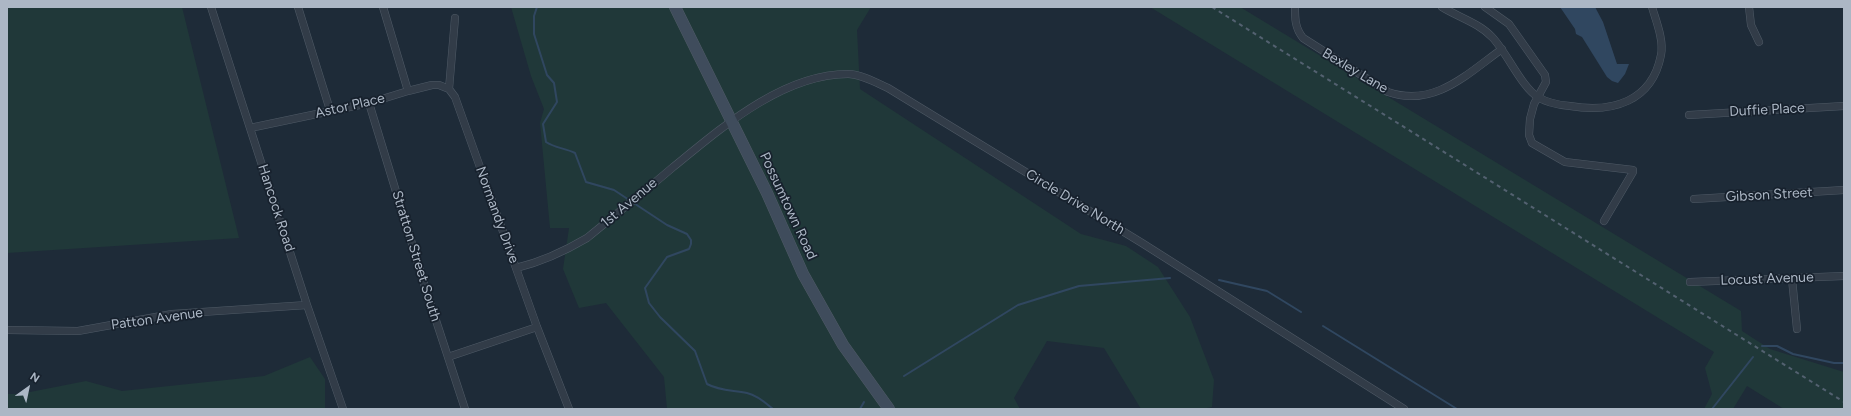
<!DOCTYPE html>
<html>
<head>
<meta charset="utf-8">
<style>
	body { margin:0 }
	#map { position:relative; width:1851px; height:416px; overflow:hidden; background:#1e2b38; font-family:Figtree,sans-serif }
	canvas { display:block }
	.frame { position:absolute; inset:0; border:8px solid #acb7c5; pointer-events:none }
	.north { position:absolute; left:8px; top:368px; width:40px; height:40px; -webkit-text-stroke:3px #17212d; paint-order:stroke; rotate:33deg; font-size:11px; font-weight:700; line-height:16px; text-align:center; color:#acb7c5 }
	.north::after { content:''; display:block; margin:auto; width:14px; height:18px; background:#acb7c5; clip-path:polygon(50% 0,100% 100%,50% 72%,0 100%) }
</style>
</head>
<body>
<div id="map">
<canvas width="1851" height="416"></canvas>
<div class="frame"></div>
<div class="north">N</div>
</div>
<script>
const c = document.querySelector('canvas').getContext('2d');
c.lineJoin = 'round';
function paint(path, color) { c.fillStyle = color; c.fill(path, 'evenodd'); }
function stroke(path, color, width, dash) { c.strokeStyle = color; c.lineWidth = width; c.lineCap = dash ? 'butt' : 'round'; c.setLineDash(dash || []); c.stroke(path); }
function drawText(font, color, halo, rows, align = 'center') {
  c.font = font + ' Figtree,sans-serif'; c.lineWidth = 3.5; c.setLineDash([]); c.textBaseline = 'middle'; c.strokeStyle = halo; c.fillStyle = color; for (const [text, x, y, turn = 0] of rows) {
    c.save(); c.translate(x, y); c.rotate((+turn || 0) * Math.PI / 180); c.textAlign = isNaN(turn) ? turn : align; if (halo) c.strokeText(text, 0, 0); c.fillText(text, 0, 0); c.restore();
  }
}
paint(new Path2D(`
	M7 7H182L239 238 7 253Z
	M511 7H871L857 30 860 89 1081 234 1126 246 1158 267 1190 317 1214 380 1212 407 1202 409H1141L1104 348 1047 341 1014 398 1020 409H667L664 377 606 303 579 308 563 269 569 228H550L540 123 544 109 531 76Z
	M1150 7H1240L1741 311 1742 331 1770 349 1844 372V409H1784L1747 386 1733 409H1704L1712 394 1705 368 1714 352Z
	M310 357 325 379V409H7V394H20L86 381 122 391 264 376Z`), '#203839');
paint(new Path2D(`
	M1560 7H1595L1603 22 1617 64H1629L1625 74 1618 83 1612 81 1607 77 1582 37 1576 34 1575 29Z`), '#304760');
stroke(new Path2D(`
	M537 7 534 16V34L547 75 554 83 557 102 543 124 546 142C555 148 565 148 575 153L586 182 614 190 667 225 687 234 691 240V244L689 249 667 257 645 288 649 303 660 317 695 351 707 384C720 391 732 390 747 393 757 395 766 403 773 409
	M1219 280 1267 291 1301 312
	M1323 326 1457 409
	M1762 346H1777L1793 354 1834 363H1844
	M904 376 1018 305 1079 286 1170 278
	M860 409 864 402
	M1712 409 1753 357`), '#304760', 2);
const minor = new Path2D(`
	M211 7 307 305 343 409
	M298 7 330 110
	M383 7 408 91
	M1295 7C1295 19 1295 28 1303 38L1388 92C1434 108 1467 74 1502 49
	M1442 7C1458 17 1479 23 1492 37 1506 51 1522 88 1538 97 1547 103 1559 105 1570 106 1612 113 1652 102 1661 55 1664 40 1656 21 1652 7
	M1485 7 1509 24 1545 75 1546 82 1534 104 1530 119 1529 135 1532 143 1565 162 1633 170V172L1604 221
	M1749 7 1751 25 1759 42
	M455 18 449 89 455 97 537 327 569 409
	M369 103 427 293 465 409
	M1689 115 1844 106
	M250 128 369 103 408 91 432 85H439L449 89
	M1694 199 1844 190
	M516 268C541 262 565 251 587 238 615 215 644 192 672 168 720 129 782 74 848 74 861 74 877 83 888 88L1142 243 1404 409
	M1792 279 1797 329
	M1690 282 1844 276
	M7 330 78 331 172 314 307 305
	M448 357 537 327`);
const secondary = new Path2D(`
	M675 7 767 193 803 274 843 345 889 409`);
stroke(minor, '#4f5a66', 8);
stroke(secondary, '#4f5a66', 12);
stroke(minor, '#323c48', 7);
stroke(secondary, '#3f4c5c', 11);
stroke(new Path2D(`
	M1212 7 1844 402`), '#536170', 2, [4, 4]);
drawText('14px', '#acb7c5', '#17212d', [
	["Bexley Lane",1355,71,31],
	["Astor Place",350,106,-13],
	["Duffie Place",1767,110,-3],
	["Gibson Street",1769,195,-3],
	["Circle Drive North",1075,202,31],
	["1st Avenue",629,203,-40],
	["Possumtown Road",788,206,65],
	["Hancock Road",276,208,72],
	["Normandy Drive",497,215,70],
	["Stratton Street South",416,256,73],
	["Locust Avenue",1767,279,-2],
	["Patton Avenue",157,319,-8]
]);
</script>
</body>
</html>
